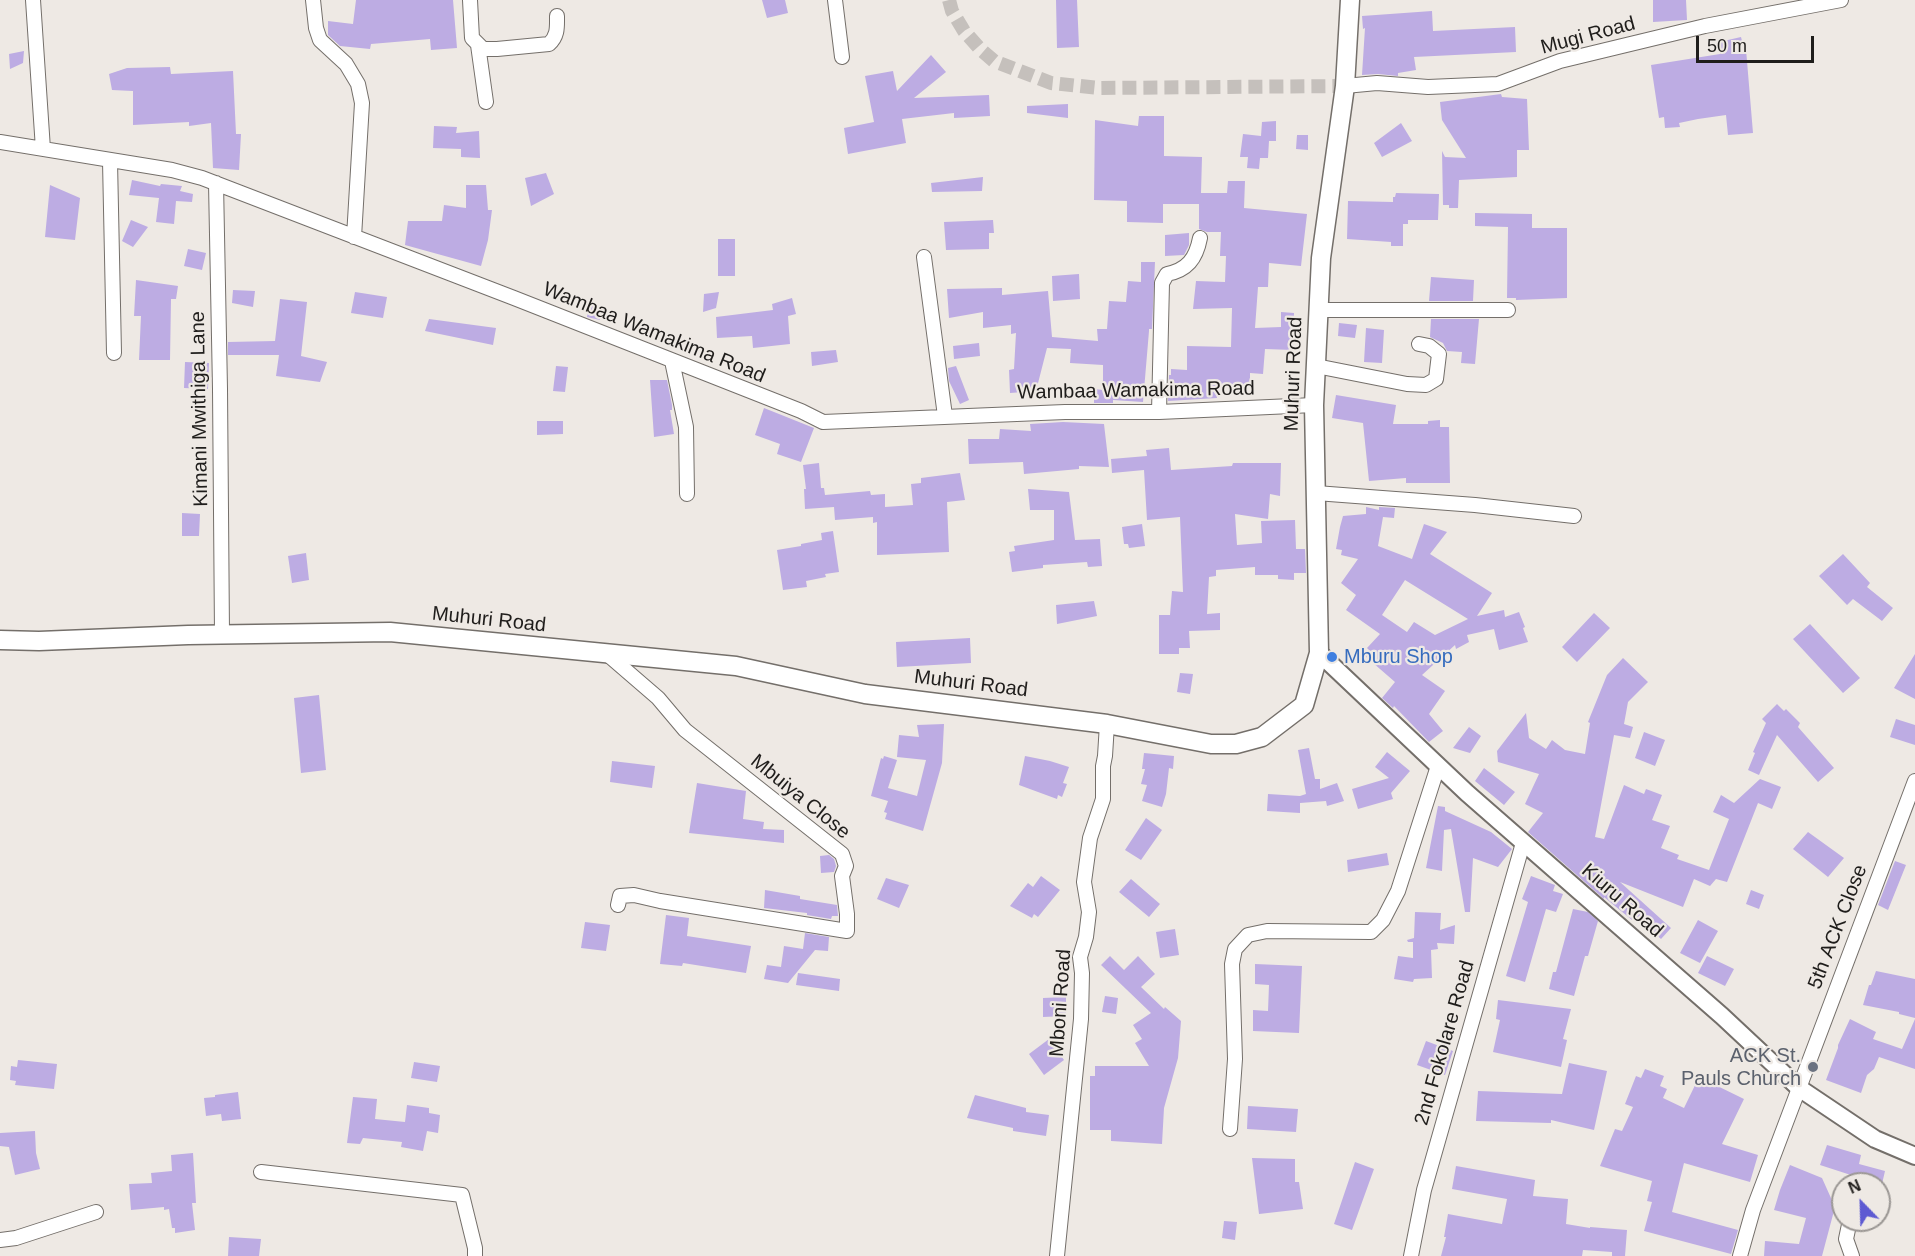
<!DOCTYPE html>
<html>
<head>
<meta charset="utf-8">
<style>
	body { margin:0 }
	#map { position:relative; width:1915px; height:1256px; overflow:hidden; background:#eee9e4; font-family:Arial,sans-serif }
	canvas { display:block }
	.north { position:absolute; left:1831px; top:1172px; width:60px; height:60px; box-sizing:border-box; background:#eee9e4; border:2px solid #9b9794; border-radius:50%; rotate:337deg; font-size:16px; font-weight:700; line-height:24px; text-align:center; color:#1f1d1b }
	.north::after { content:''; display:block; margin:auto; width:21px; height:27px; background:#5d5ad2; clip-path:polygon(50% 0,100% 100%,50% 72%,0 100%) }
	.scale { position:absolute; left:1696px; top:36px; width:118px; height:27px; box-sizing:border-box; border:3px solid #1f1d1b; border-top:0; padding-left:8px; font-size:18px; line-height:21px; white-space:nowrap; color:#1f1d1b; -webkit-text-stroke:4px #eee9e4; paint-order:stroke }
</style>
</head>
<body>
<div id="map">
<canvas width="1915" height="1256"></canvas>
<div class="north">N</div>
<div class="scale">50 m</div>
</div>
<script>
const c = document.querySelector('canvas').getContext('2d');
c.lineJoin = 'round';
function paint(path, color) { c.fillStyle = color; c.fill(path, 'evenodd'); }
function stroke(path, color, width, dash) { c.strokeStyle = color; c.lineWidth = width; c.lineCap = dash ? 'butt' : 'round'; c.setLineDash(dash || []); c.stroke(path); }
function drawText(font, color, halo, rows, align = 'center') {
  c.font = font + ' Arial,sans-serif'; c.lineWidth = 4.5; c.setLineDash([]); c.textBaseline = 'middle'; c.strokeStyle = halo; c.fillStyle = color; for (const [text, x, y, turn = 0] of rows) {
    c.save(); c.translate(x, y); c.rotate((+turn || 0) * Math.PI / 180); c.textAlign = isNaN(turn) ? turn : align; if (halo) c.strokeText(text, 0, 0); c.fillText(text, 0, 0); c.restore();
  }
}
paint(new Path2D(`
	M356 0H453L457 48 431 50 430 39 371 44 370 49 340 46 328 35V21L353 24Z
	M762 0H785L788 13 767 18Z
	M1056 0H1077L1079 47 1057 48Z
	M1653 0H1686L1687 20 1653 22Z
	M1432 11 1433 31 1515 27 1516 52 1414 57 1416 70 1398 73V76L1378 74 1362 75 1365 28 1363 29 1362 16Z
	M1741 37 1744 49H1746L1753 133 1728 135 1726 115 1698 119 1679 123 1680 127 1665 128 1664 117 1659 118 1651 65 1720 54 1719 42Z
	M24 51 23 63 10 69 9 54Z
	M931 55 946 72 914 98 989 95 990 116 954 118V113L902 119 906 143 848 154 844 128 874 122 865 76 893 71 897 91Z
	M170 67 171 74 233 71 236 134H241L239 170 213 168 211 123 189 126V122L133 125V91L112 90 109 74 127 68Z
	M1501 94 1502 97 1527 99 1529 150H1517V177L1459 180 1458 208H1449V205H1443L1442 151 1445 157 1466 158 1442 120 1440 102Z
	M1068 104V118L1027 113V106Z
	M1139 116H1164V156L1202 157 1201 193H1227L1228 181H1245L1244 208 1307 214 1301 266 1269 263 1268 287H1258L1255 328 1281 327V312L1294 313 1293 350 1265 349 1263 374 1250 373V387L1216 388 1217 398 1168 401 1169 375H1171V369L1187 370V346L1231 347 1232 308 1193 309 1196 281 1225 282 1226 256H1220L1221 232H1207L1199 229V204H1163V223L1127 222V201L1094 200 1095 120 1138 126Z
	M1276 121V141H1269L1268 158H1260L1259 169 1247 168 1248 157H1240L1243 134 1261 136 1262 122Z
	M1401 123 1412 141 1382 157 1374 143Z
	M434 126 457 127 456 133 479 131 480 158 461 157V149L433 148Z
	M1297 135H1308V150L1296 149Z
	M546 173 554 194 531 206 525 178Z
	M983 177 982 191 932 192 931 183Z
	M132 180 160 186 161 184 182 186 180 191 193 194 192 202 176 201 174 224 156 222 159 198 129 195Z
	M50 185 80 198 75 240 45 237Z
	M466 185H486L488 210H492L488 240 481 266 405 245 408 221H442L444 205 466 208Z
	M1396 193 1439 194 1438 220H1408V224H1403V246H1391V242L1347 239 1348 201 1393 202V197H1395Z
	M1475 213 1532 214V228H1567V298L1516 300V298H1507L1508 227 1475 226Z
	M131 220 148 227 133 247 122 241Z
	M993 220 994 233H989V249L946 250 944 222Z
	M1189 233V245L1184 255 1165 256V235Z
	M718 239H735V276H718Z
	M188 249 206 253 202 270 184 266Z
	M1141 262H1155L1152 329H1149V331L1143 402 1113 400V403H1094V389L1103 390V365L1070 363 1071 349 1047 348 1036 391 1010 393 1009 370 1014 369 1016 333 1011 334V325L983 328V312L949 318 947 289 1002 288V295L1048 291 1052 337 1098 341 1097 329H1107L1109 301 1126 302 1128 281 1141 282Z
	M1079 274 1080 299 1053 301 1052 276Z
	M1431 277 1474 280 1473 301H1429Z
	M136 280 178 286 176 299H171L170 360H139L141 316H134Z
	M233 290 255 291 253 307 232 303Z
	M355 292 387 297 383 318 351 313Z
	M719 292 716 308 703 312 704 294Z
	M792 298 796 314 788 316 790 344 753 348 752 336 717 338 716 317 773 310 772 304Z
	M280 299 307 302 301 356 327 362 320 382 276 376 279 355H228V342L275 341Z
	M589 305 600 306V320L587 317Z
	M429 319 496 328 493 345 425 331Z
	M1431 319H1479L1475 364 1461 363 1462 352 1447 351 1443 343 1430 337Z
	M1339 323 1357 325 1355 338 1338 336Z
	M1366 328 1384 330 1382 363 1364 362Z
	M979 343 980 356 954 359 953 346Z
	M836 350 838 362 812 366 811 352Z
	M185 362 209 363 208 389 184 388Z
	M556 366 568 367 565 392 553 391Z
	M956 366 969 400 960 404 949 381 948 368Z
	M650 380H667L672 405V410H670L674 434 654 437Z
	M1336 395 1396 405 1393 424H1428V421L1440 420V427H1449L1450 483H1406V478L1369 481 1363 423 1332 418Z
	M764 408 814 428 801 462 777 454 780 444 755 435Z
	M537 421H563V434L537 435Z
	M1063 422 1104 424 1109 467 1079 466V469L1024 474 1023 462 969 464 968 439H999L1000 429 1031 431 1030 424Z
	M1169 448 1171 470 1232 466 1233 463H1281L1280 496 1270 494 1268 519 1235 514 1237 545 1262 543 1261 521 1295 520 1296 549H1305L1306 573H1294V580L1278 579V575H1255V567L1216 570V576L1209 577 1207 614 1220 613V630L1189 631 1190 648H1179V654H1159V615H1170L1172 591 1183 592 1180 517 1147 520 1144 470 1112 473 1111 459 1147 456 1146 450Z
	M819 463 821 488H824L825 495 870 491 871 495 885 494V507L913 505 911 484 921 483V478L960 473 965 500 947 502 949 552 877 555V522L873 523V517L835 520 834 507 805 509 804 489H806L803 465Z
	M1028 489 1069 492 1075 540 1100 539 1102 566 1088 567 1087 562 1043 565V568L1012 572 1009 552 1015 551 1014 546 1054 540V510H1030Z
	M1366 507 1379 510V507L1395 508 1394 518 1383 517 1378 546 1412 559 1424 524 1447 532 1430 554 1492 593 1477 616 1504 610 1505 617 1519 612 1525 627 1523 628 1528 642 1499 650 1494 629 1467 635 1469 642 1456 649 1455 645 1422 675 1445 691 1429 714 1443 731 1429 742 1394 706 1393 708 1382 698 1395 682 1365 656 1369 650 1367 648 1380 634 1346 610 1356 595 1341 583 1358 559 1341 555 1342 550 1336 549 1340 527 1343 516 1366 514ZM1405 580 1468 619 1435 635 1414 622 1407 632 1382 615Z
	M182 513 200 514 199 536H182Z
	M1142 524 1145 546 1129 548 1128 544H1124L1122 527Z
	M833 531 839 572 825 574 826 577 806 581 807 587 783 590 777 550 801 546V544L822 540 821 533Z
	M306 553 309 580 292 583 288 556Z
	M1843 554 1870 583 1867 587 1893 608 1882 621 1853 599 1847 605 1819 576Z
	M1094 601 1097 616 1057 624 1056 605Z
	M1594 613 1610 628 1577 662 1562 647Z
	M1810 624 1860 678 1843 693 1793 639Z
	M970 638 971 663 897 667 896 642Z
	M1915 654V699L1894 688Z
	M1623 658 1648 682 1628 702 1624 724 1633 727 1630 738 1614 735 1595 837 1604 839 1624 785 1644 794 1646 789 1662 795 1652 820 1670 826 1661 848 1679 855 1677 859 1709 870 1729 819 1713 812 1721 795 1734 803 1760 779 1781 787 1772 809 1758 803 1727 882 1716 879 1710 886 1694 879 1683 907 1620 882 1671 928 1661 939 1634 915 1632 920 1604 897V899L1528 832 1543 813 1525 804 1539 774 1498 762 1497 751 1526 713 1529 738 1546 749 1552 740 1565 750 1585 754 1590 723 1588 722 1607 675Z
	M1180 673 1193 674 1190 694 1177 692Z
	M319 695 326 770 301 773 294 698Z
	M1777 704 1784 711 1786 709 1800 723 1798 727 1834 768 1818 782 1777 735 1759 775 1748 770 1755 753 1753 752 1766 723 1762 719Z
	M1896 719 1915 725V745L1890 737Z
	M944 724 942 763 923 831 885 819 887 813 884 812 888 801 871 796 881 758 883 759 884 756 897 760 888 788 917 796 926 760 897 757 899 735 919 737 917 725Z
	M1469 727 1481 736 1470 753 1453 748Z
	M1644 732 1665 740 1655 766 1635 758Z
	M1309 748 1315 779H1320V789L1337 783 1344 801 1327 806 1326 801 1300 803V813L1267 811 1268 794 1300 796 1306 794 1298 750Z
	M1387 752 1410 771 1391 793 1393 799 1358 809 1352 789 1389 778 1375 767Z
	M1144 753 1174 756 1173 769 1169 768 1166 794 1162 807 1142 801 1147 785 1141 784 1145 769H1142Z
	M1025 756 1050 761 1069 767 1063 783 1067 784 1062 797 1058 795 1057 799 1019 785Z
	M612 761 655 766 652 788 610 782Z
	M1484 768 1515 792 1504 805 1475 781Z
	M697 783 746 791 743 819 764 822 763 829 784 830V843L689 833Z
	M1438 806 1445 807V811L1491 832 1512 849 1498 867 1473 858 1470 912H1465L1451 829 1444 830 1442 871 1426 868Z
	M1146 818 1162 830 1141 860 1125 850Z
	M1808 832 1844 858 1828 877 1793 849Z
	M1387 853 1389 865 1348 872 1347 860Z
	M829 855 834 859 836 866 834 872 821 873 820 856Z
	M1895 861 1906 865 1888 910 1878 905Z
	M1041 876 1060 890 1038 917 1034 914 1032 918 1010 906 1028 883 1033 887Z
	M1531 876 1555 885 1553 891 1563 894 1556 912 1546 909 1525 982 1506 976 1528 902 1522 899Z
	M886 878 909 885 899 908 877 899Z
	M1131 879 1160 904 1149 917 1119 892Z
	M765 890 800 896V899L837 905 838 916H832L831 919 807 915V913L764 908Z
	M1751 890 1764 895 1759 909 1746 904Z
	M1573 909 1588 912 1598 921 1588 956H1585L1574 996 1549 989 1553 972H1556Z
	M1415 912 1441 913 1440 930 1455 925 1454 944 1437 943 1438 949 1431 950 1432 978 1414 979 1413 982 1394 979 1398 956 1413 958V942H1408L1407 940 1414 938Z
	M666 915 689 918 687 936 751 946 746 973 683 963 682 966 660 964Z
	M1698 920 1718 931 1700 963 1680 953Z
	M585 922 610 925 606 951 581 948Z
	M1175 929 1179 955 1160 958 1156 932Z
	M805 933 829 937 828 951 815 950 788 983 764 979 767 965 781 967 784 946 803 949Z
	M1110 956 1124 970 1138 956 1155 974 1141 987 1164 1009 1165 1007 1181 1021 1178 1058 1164 1108 1162 1144 1111 1141V1130H1090V1076H1095V1066H1149L1135 1043 1142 1039 1133 1025 1151 1013 1101 965Z
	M1707 956 1734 969 1725 986 1698 973Z
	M1255 964 1302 966 1299 1033 1253 1031V1010L1268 1011 1269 985 1255 984Z
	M1876 971 1915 979V1018L1899 1014V1012L1863 1005 1869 985H1871Z
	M798 973 840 979 839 991 796 985Z
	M1105 996 1118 998 1116 1014 1102 1012Z
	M1066 997V1016L1043 1017V998Z
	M1498 1000 1571 1009 1563 1039 1567 1040 1561 1067 1493 1052 1500 1020 1496 1019Z
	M1850 1019 1876 1032 1873 1039 1902 1049 1915 1019V1069L1879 1057 1874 1069 1867 1075 1861 1093 1826 1080 1838 1048V1045Z
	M1049 1039 1064 1060 1044 1075 1029 1054Z
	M1426 1041 1453 1051 1445 1075 1417 1065Z
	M18 1060 57 1064 54 1089 15 1085 16 1081 10 1080 11 1066 17 1067Z
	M414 1062 440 1066 437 1082 411 1078Z
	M1569 1063 1607 1071 1594 1130 1551 1120V1123L1476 1121 1478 1091 1562 1094Z
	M1645 1069 1664 1076 1660 1086 1667 1089 1663 1098 1684 1108 1699 1077 1744 1099 1722 1144 1758 1155 1750 1182 1684 1163 1672 1212 1738 1230 1731 1254 1644 1231 1652 1202 1647 1201 1652 1181 1600 1166 1615 1129 1622 1131 1633 1107 1625 1104 1636 1076 1641 1078Z
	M238 1092 241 1119 222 1121 221 1114 206 1116 204 1098 215 1097V1095Z
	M975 1095 1026 1108V1112L1049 1115 1046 1136 1013 1131V1128L967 1118Z
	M353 1097 377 1099 375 1119 405 1122 407 1105 429 1108V1113L440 1115 438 1133 427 1131 423 1151 401 1147 402 1142 363 1138 360 1144 347 1143Z
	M1248 1106 1298 1109 1296 1132 1247 1129Z
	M35 1131 36 1153 40 1169 15 1175 9 1147 0 1146V1133Z
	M1827 1145 1861 1155 1859 1164 1885 1171 1882 1184H1867L1856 1181 1857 1177 1820 1165Z
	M193 1153 196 1203H192L195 1230 175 1233V1228H172L169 1209 164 1210V1207L131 1210 129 1184 152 1183 151 1173 172 1171 171 1155Z
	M1252 1158 1295 1159V1182H1299L1303 1209 1259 1214Z
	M1355 1162 1374 1169 1352 1230 1334 1224Z
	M1790 1165 1822 1178 1835 1207 1822 1256H1764L1765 1241 1799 1244 1806 1218 1774 1210 1780 1190Z
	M1456 1166 1535 1180 1533 1196 1568 1199 1566 1224 1590 1228V1227L1627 1230 1625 1256H1612V1252L1583 1250 1582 1256H1441L1446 1237H1444L1448 1214 1502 1224 1507 1199 1452 1189Z
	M1224 1221 1237 1222 1235 1240 1222 1238Z
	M229 1237 261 1239 259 1256H228Z`), '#bdace3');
stroke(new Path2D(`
	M949 0 952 11 964 31 980 49 994 61 1051 83 1099 88 1345 86`), '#c5c0bc', 14, [14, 7]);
const minor = new Path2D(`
	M33 0 43 149
	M313 0 316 28 320 40 346 64 358 84 362 103 354 237
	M470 0 472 38 483 49H497L549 44C558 36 557 27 557 16
	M835 0 842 57
	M478 45 486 102
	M1345 86 1377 83 1428 87 1498 84 1560 61 1705 26 1841 0
	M0 142 172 170 202 178 514 298 801 411 823 422 1065 412H1159L1314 405
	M110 161 114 353
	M216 183 220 389 222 634
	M924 257 945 416
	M1319 310H1508
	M672 361 686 427 687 494
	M1316 366 1407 384 1426 385 1436 379 1439 354 1429 346 1419 344
	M1159 412 1162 283 1167 274C1187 270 1196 259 1200 238
	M1316 493 1475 505 1574 516
	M607 654 658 698 685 730 842 854 846 866 842 876 847 914V931L660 901 634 895 620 896 618 905
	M1230 1129 1235 1059 1232 964 1235 949 1248 935 1267 931 1371 932 1383 920 1398 891 1438 766
	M261 1172 462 1195 475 1248V1256
	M1850 1220 1846 1239 1852 1256
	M0 1240 16 1238 96 1212
	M1057 1256 1081 1019 1082 973 1080 957 1086 937 1089 912 1084 882 1090 838 1103 799V766L1105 756 1107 724
	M1411 1256 1424 1190 1523 843
	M1740 1256 1753 1210 1915 781`);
const tertiary = new Path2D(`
	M1319 653 1467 793 1722 1016 1799 1088 1875 1139 1915 1156`);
const secondary = new Path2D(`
	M0 640 39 641 188 635 390 632 736 666 865 694 1107 724 1211 744H1236L1262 737 1304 705 1319 653 1314 405 1321 258 1345 86 1350 0`);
stroke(minor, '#746f6a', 16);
stroke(tertiary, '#746f6a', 20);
stroke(secondary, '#746f6a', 21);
stroke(minor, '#fff', 14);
stroke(tertiary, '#fff', 16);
stroke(secondary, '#fff', 18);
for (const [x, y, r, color] of [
	[1332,657,6,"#3f7fe0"],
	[1813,1067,6,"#6b7280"]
]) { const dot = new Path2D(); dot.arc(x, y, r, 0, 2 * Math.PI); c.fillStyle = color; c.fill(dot); stroke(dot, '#eee9e4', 2); }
drawText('20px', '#1f1d1b', '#eee9e4', [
	["Mugi Road",1588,36,-15],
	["Wambaa Wamakima Road",654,333,22],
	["Muhuri Road",1294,374,-88],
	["Wambaa Wamakima Road",1136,391,-1],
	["Kimani Mwithiga Lane",200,409,-91],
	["Muhuri Road",489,620,6],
	["Muhuri Road",971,684,7],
	["Mbuiya Close",800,797,39],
	["Kiuru Road",1622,901,41],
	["5th ACK Close",1838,927,-69],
	["Mboni Road",1061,1003,-86],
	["2nd Fokolare Road",1445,1043,-74]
]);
drawText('20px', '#366cbe', '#eee9e4', [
	["Mburu Shop",1344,657]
], 'left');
drawText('20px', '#5b616d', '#eee9e4', [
	["ACK St.",1801,1056],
	["Pauls Church",1801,1079]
], 'right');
</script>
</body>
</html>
